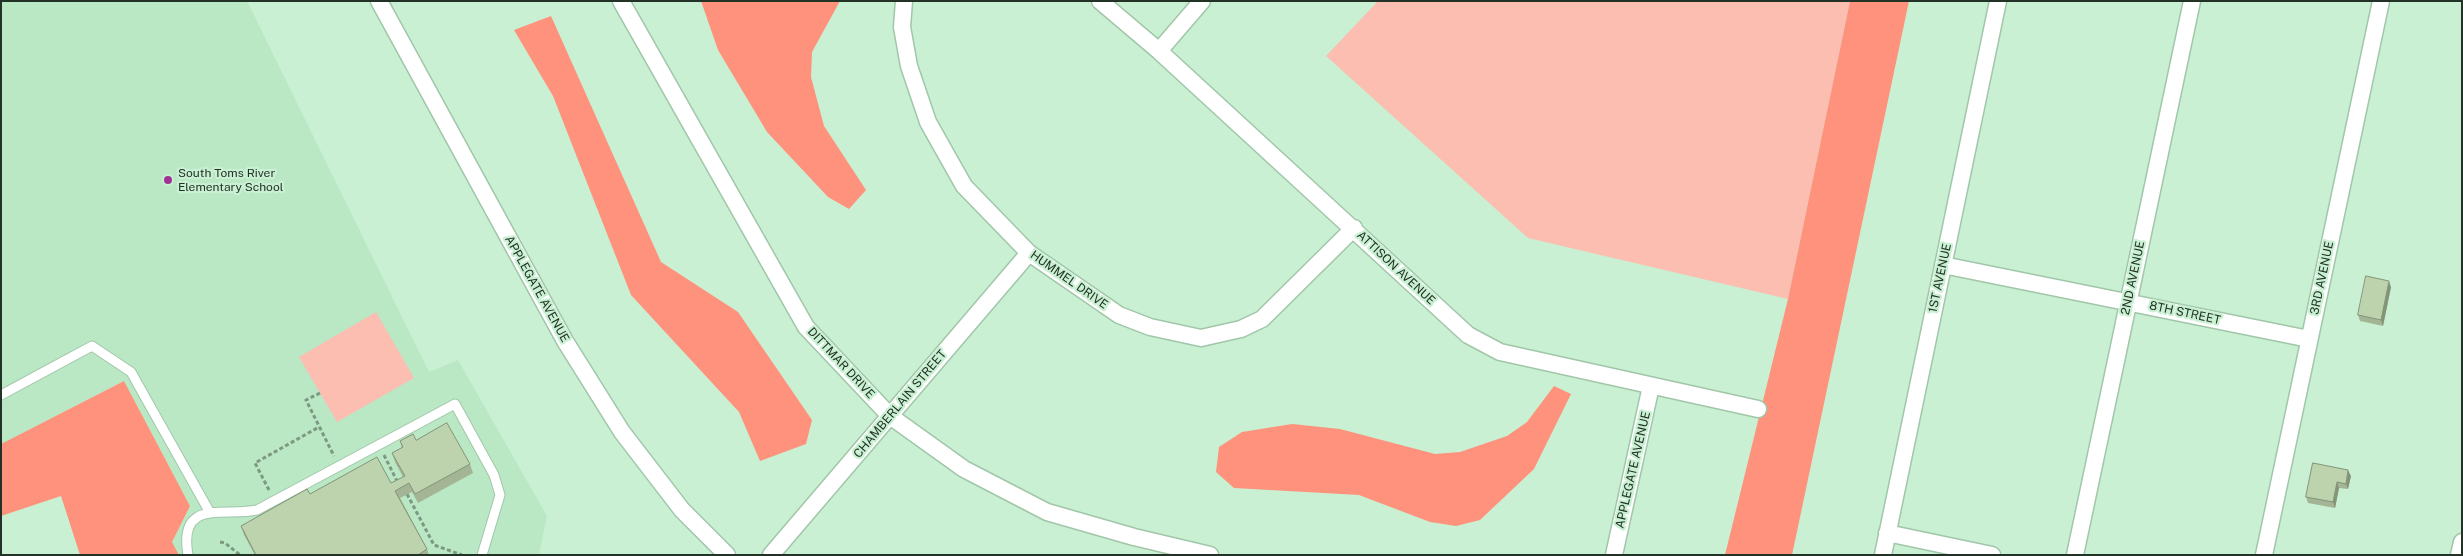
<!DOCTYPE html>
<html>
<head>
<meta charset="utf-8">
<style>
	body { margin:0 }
	#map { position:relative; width:2463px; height:556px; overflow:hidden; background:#c9f0d2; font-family:"Public Sans",sans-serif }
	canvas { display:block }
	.frame { position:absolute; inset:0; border:2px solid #233226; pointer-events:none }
</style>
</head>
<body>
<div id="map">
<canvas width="2463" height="556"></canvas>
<div class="frame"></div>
</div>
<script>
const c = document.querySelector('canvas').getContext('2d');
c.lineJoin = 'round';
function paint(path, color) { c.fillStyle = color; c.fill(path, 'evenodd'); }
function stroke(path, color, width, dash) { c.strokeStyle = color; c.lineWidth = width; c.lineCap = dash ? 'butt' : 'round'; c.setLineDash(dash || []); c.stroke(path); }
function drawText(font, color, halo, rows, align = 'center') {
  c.font = font + ' "Public Sans",sans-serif'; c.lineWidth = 4.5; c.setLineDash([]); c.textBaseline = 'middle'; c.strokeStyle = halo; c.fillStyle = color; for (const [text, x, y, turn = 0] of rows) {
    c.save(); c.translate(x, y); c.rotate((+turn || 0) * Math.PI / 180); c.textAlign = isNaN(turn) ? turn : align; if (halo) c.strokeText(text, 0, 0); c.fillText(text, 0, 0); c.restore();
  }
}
paint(new Path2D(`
	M1 1H247L429 372 458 360 547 516 539 555H179L172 542 190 506 124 381 1 444Z`), '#bae8c5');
paint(new Path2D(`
	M1378 1H1850L1788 299 1528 238 1326 56Z
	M376 312 414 378 337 422 299 357Z`), '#fbbeb1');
paint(new Path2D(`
	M701 1H840L812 52 811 77 824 126 866 190 849 209 828 197 767 132 718 50Z
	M1850 1H1909L1792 555H1725L1788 299Z
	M551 16 661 262 738 312 812 420 806 444 760 461 739 412 631 295 553 96 514 30Z
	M124 381 190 506 172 542 179 555H80L61 496 1 516V444Z
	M1554 386 1571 394 1534 469 1480 520 1456 526 1430 522 1359 495 1234 488 1216 472 1219 447 1242 432 1292 424 1340 429 1435 454 1460 452 1507 436 1527 422Z`), '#fe927c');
const lane = new Path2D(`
	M1 395 92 346 131 372 209 511
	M188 555C178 498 224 517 257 510L455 404 494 475 500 495 482 555`);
const street = new Path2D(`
	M379 1 565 341 622 432 682 510 727 555
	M621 1 806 327 890 416 964 469 1047 512 1134 537 1210 555
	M904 1 902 27 909 66 928 122 964 186 1029 253 1119 315 1150 327 1201 338 1241 329 1262 319 1354 228
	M1100 1 1159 51 1468 335 1500 352 1758 409
	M1159 51 1202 1
	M1943 265 2309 339
	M1887 533 1992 555
	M771 555 1029 253
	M1614 555 1651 386
	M1883 555 1998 1
	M2075 555 2192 1
	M2264 555 2381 1
	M2459 555 2462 542`);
stroke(lane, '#a1c6a9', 11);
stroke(street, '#a1c6a9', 19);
stroke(new Path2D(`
	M320 393 306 400 334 456
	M384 455 398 483
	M269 490 255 463 319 427
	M407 494 434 545 462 555
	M220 542 225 543 240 555`), '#7d9983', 3, [4, 2.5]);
stroke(lane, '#fff', 9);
stroke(street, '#fff', 16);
paint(new Path2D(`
	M2391 287 2383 326 2360 321 2358 315Z
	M416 440 470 464 473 473 418 503 412 492 400 498 427 549 429 555H255L244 535 241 526 310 494 391 483 403 477 395 462 392 453 402 448 400 441Z
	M2313 463 2351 476 2348 489 2339 488 2335 508 2308 503 2306 497Z`), '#a3b595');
paint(new Path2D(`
	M2389 281 2391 287 2383 326 2381 320Z
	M2348 470 2351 476 2348 489 2346 484Z
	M2337 482 2339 488 2335 508 2333 502Z`), '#849479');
const building = new Path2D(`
	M2366 276 2389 281 2381 320 2358 315Z
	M447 423 470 464 415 494 409 483 395 491 427 549 418 555H256L241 526 307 489 310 494 377 457 391 483 405 476 392 453 403 447 400 441 413 434 416 440Z
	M2313 463 2348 470 2346 484 2337 482 2333 502 2306 497Z`);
paint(building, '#bdd3ad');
stroke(building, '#849479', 1);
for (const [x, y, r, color] of [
	[168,180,5,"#9f3394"]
]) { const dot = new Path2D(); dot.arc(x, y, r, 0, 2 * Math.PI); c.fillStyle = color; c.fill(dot); stroke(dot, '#c9f0d2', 2); }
drawText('12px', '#233226', '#c9f0d2', [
	["South Toms River",178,173],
	["Elementary School",178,187]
], 'left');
drawText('12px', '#233226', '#c9f0d2', [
	["ATTISON AVENUE",1396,268,43],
	["1ST AVENUE",1940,278,-78],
	["2ND AVENUE",2133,278,-78],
	["3RD AVENUE",2322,278,-78],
	["HUMMEL DRIVE",1069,280,35],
	["APPLEGATE AVENUE",537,289,61],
	["8TH STREET",2185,313,12],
	["DITTMAR DRIVE",841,363,47],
	["CHAMBERLAIN STREET",900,404,-50],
	["APPLEGATE AVENUE",1633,470,-77]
]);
</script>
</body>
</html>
